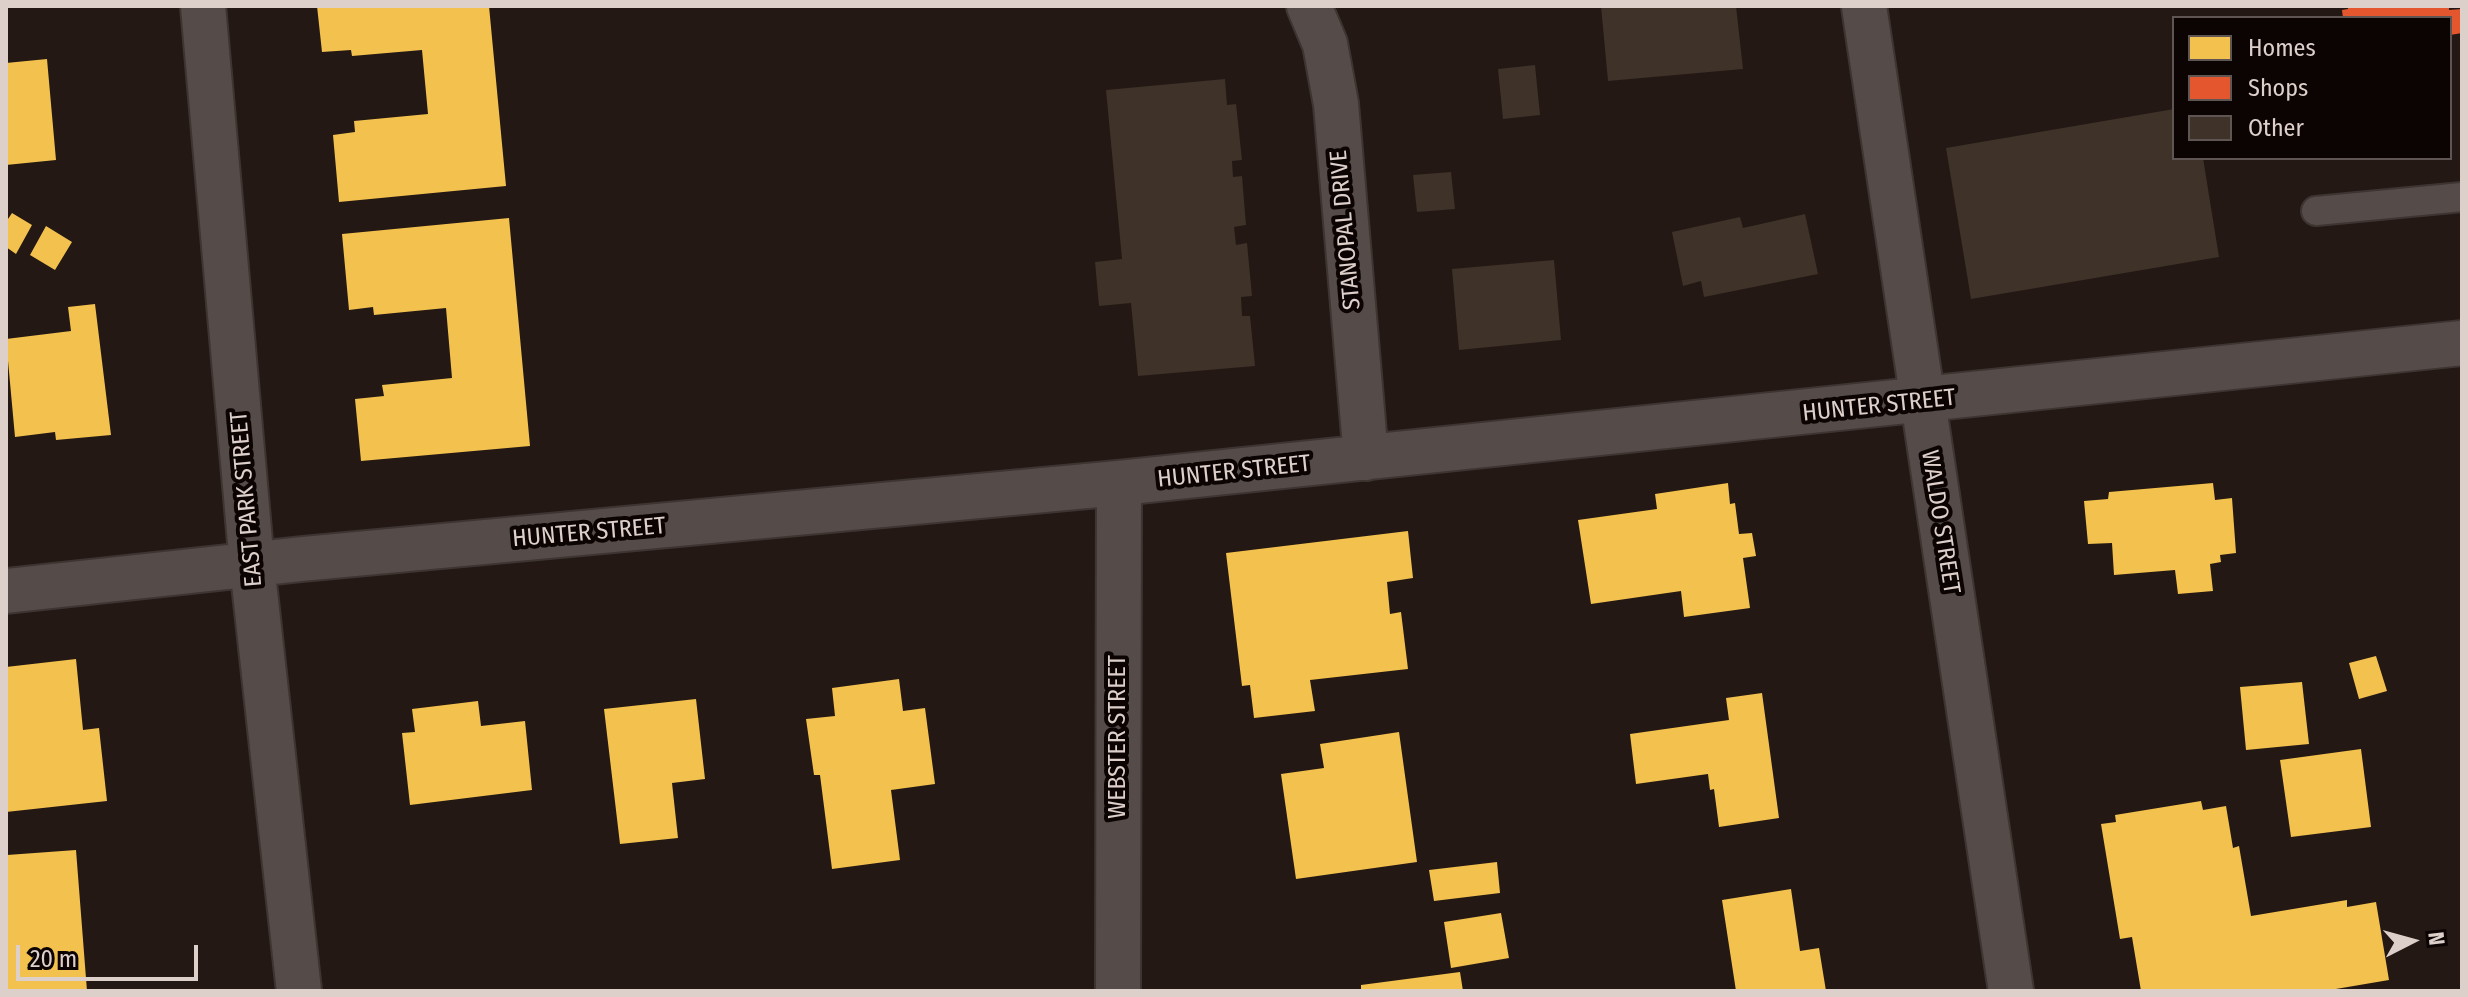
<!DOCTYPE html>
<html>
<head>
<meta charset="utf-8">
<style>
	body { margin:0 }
	#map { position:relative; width:2468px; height:997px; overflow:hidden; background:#231814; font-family:"Fira Sans Condensed",sans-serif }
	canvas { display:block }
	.frame { position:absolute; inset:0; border:8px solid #ddcfca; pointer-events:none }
	.legend { position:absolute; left:2172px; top:16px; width:280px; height:144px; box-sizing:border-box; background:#0b0403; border:2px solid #5f5553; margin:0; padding:10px 14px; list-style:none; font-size:24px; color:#ddcfca }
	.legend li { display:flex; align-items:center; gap:16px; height:40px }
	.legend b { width:40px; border:2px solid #5f5553 }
	.north { position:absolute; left:2372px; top:901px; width:80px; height:80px; -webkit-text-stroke:6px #0b0403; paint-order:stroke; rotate:84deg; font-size:22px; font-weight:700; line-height:32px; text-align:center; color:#ddcfca }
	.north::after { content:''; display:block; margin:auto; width:28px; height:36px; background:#ddcfca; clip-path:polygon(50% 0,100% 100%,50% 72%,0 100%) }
	.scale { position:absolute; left:16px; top:945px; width:182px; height:36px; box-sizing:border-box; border:4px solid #ddcfca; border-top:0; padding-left:10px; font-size:24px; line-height:28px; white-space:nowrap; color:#ddcfca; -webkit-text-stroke:6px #0b0403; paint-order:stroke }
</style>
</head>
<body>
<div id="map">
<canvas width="2468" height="997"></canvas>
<div class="frame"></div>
<ul class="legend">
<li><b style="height:22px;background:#f2c14e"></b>Homes</li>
<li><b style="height:22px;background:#e4572e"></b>Shops</li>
<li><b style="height:22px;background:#3e3229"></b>Other</li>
</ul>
<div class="north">N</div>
<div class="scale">20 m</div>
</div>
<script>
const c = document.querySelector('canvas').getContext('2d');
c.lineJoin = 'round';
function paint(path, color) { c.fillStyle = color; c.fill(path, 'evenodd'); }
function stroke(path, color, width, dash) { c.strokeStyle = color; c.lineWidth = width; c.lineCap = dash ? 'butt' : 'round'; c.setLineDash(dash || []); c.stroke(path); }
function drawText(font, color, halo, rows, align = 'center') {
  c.font = font + ' "Fira Sans Condensed",sans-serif'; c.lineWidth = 8; c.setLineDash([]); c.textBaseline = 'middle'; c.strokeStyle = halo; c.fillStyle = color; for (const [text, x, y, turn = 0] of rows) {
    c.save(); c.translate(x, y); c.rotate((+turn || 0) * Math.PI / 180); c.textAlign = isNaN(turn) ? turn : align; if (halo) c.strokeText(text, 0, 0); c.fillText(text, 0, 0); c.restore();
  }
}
paint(new Path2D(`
	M317 6H489L506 186 339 202 333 135 355 132 354 121 428 114 422 50 352 56 351 50 322 52Z
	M47 59 56 160 6 165V63Z
	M12 213 32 225 16 254 6 247V222Z
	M509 218 530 446 361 461 355 399 384 396 382 385 452 378 446 308 374 315 373 307 349 310 342 234Z
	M46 226 72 242 55 270 30 255Z
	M95 304 111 435 56 440 55 432 15 437 6 339 71 331 68 307Z
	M1728 483 1730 504 1735 503 1739 534 1752 533 1756 556 1743 558 1750 608 1684 617 1681 591 1591 604 1578 520 1657 509 1655 494Z
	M2213 483 2215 500 2232 498 2236 553 2220 555 2221 562 2210 564 2213 591 2178 594 2175 570 2114 575 2112 543 2088 544 2084 501 2108 499 2109 492Z
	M1408 531 1413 578 1387 582 1390 614 1401 612 1408 669 1310 680 1315 711 1254 718 1250 685 1242 686 1226 553Z
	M2376 656 2387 691 2359 699 2349 663Z
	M76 659 83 730 99 728 107 801 6 812V667Z
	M899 679 903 711 925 708 935 784 891 790 900 860 832 869 820 775H814L806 719 835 716 832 688Z
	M2302 682 2309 744 2246 750 2240 687Z
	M1762 693 1779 818 1719 827 1714 789 1710 790 1708 774 1636 784 1630 734 1729 720 1726 698Z
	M696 699 705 779 672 783 678 838 620 844 604 709Z
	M478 701 481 726 525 721 532 790 410 805 402 733 415 732 412 709Z
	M1399 732 1417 862 1296 879 1281 774 1324 768 1320 744Z
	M2361 749 2371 827 2291 837 2280 760Z
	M2201 801 2203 810 2226 806 2233 848 2239 846 2251 916 2347 900V907L2376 902 2389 980 2324 991H2141L2132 937 2120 939 2101 824 2116 822 2115 815Z
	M76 850 87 991H6L7 855Z
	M1497 862 1500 893 1434 901 1429 870Z
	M1791 889 1800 951 1819 948 1826 991H1736L1722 900Z
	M1501 913 1509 958 1451 968 1444 922Z
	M1460 972 1463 991H1361V985Z`), '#f2c14e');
paint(new Path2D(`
	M2348 6H2449V10L2462 9V33L2450 35V18H2343L2342 10 2348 9Z`), '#e4572e');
paint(new Path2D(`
	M1601 6H1736L1743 69 1608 81Z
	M1535 65 1540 115 1503 119 1498 69Z
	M1225 79 1227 105 1236 104 1242 160 1232 161 1233 177 1242 176 1246 225 1234 227 1236 245 1247 243 1252 296 1241 297 1242 316H1250L1255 366 1138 376 1131 303 1099 306 1095 262 1122 259 1106 90Z
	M2174 109V158H2203L2219 257 1971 299 1946 148Z
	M1451 172 1455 209 1417 212 1413 175Z
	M1805 214 1818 274 1704 297 1701 281 1683 286 1672 232 1740 217 1743 228Z
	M1554 260 1561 340 1459 350 1452 269Z`), '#3e3229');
const lane = new Path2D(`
	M2316 211 2462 197`);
const street = new Path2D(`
	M203 6 252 565 299 991
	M1309 6 1325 44 1336 104 1366 458
	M1864 6 2011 991
	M6 591 302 559 1119 483 2462 343
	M1118 991 1119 483`);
stroke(lane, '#3e3532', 32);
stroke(street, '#3e3532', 48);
stroke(lane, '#554c49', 28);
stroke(street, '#554c49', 44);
drawText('24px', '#ddcfca', '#0b0403', [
	["STANOPAL DRIVE",1346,230,-95],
	["HUNTER STREET",1879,406,-6],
	["HUNTER STREET",1234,472,-6],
	["EAST PARK STREET",247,499,-95],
	["WALDO STREET",1940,522,81],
	["HUNTER STREET",589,533,-5],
	["WEBSTER STREET",1118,737,-90]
]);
</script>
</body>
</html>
